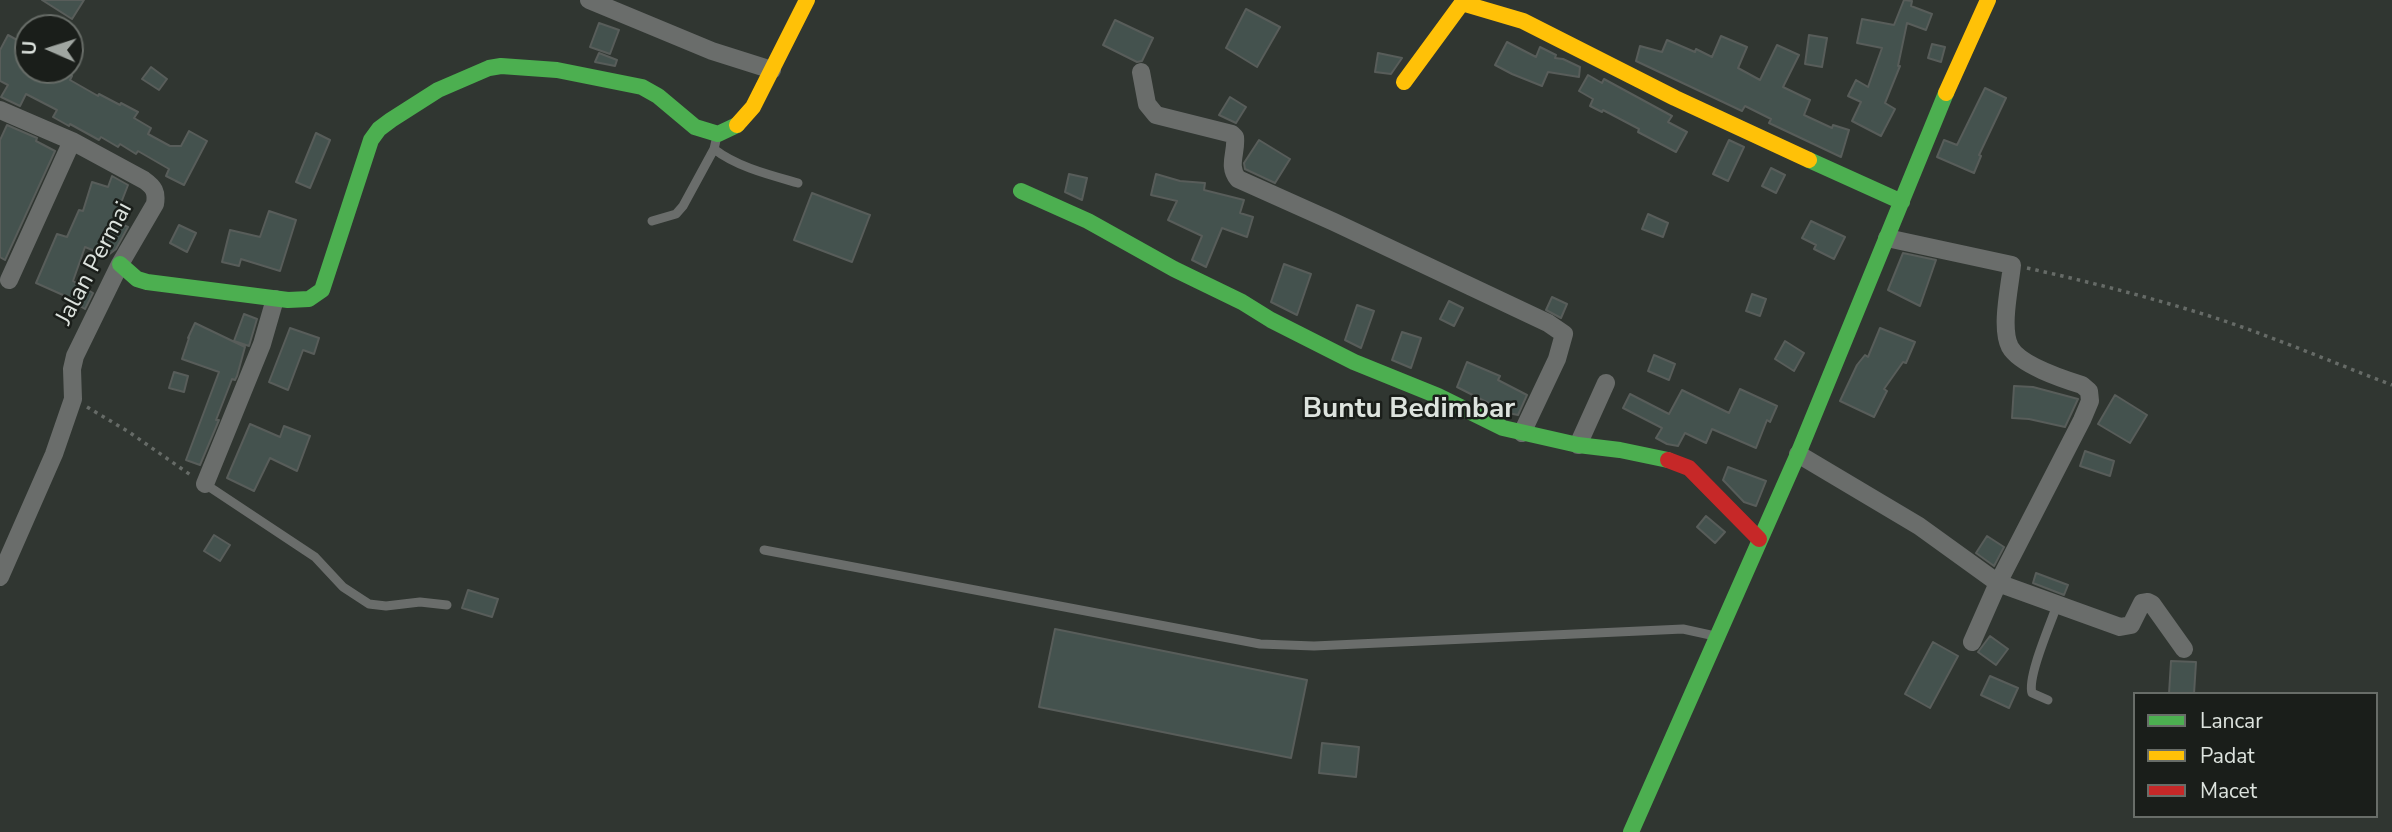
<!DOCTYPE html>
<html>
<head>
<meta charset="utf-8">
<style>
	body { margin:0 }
	#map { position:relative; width:2392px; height:832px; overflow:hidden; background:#303631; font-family:"Nunito Sans",sans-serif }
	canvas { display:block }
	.legend { position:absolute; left:2133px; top:692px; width:245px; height:126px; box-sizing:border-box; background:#1a1e1a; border:2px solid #686d68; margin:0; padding:9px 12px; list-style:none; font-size:21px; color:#dde3de }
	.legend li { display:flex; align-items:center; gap:14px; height:35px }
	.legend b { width:35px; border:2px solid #686d68 }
	.north { position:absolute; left:14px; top:14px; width:70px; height:70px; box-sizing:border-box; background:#1a1e1a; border:2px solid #686d68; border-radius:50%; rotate:273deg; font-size:19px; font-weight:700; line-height:28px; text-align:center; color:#dde3de }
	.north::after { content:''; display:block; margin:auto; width:24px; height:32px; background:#a0a6a1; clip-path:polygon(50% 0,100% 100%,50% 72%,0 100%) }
</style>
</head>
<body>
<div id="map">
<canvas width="2392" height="832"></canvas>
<ul class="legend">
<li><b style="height:9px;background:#4caf50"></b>Lancar</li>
<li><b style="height:9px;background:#ffc107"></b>Padat</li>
<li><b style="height:9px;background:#c62828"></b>Macet</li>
</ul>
<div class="north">U</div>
</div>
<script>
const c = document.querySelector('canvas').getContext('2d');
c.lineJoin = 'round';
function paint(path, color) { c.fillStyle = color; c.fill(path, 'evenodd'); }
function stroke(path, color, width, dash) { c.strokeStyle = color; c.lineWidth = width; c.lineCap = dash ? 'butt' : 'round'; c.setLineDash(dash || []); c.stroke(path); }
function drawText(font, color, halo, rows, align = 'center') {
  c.font = font + ' "Nunito Sans",sans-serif'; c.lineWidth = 5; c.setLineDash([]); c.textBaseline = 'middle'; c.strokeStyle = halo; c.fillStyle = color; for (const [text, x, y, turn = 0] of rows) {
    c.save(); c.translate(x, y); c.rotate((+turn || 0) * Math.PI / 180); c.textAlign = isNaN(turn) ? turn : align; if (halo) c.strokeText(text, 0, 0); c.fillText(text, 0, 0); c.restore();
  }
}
const building = new Path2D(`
	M42 0H84L72 19Z
	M1904 0 1912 1 1911 6 1932 14 1926 30 1907 23 1898 66H1900L1885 103 1895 109 1881 136 1852 121 1861 102 1848 96 1856 80 1868 87 1882 48 1857 43 1862 19 1894 25Z
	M1246 9 1280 27 1257 67 1226 48Z
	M1115 20 1153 38 1142 61 1137 62 1103 45Z
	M599 23 619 30 610 54 590 47Z
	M8 35 28 46V70H60L72 76 70 80 98 96 99 94 120 105 121 103 138 112 134 118 151 128 148 134 170 146H181L189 131 207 141 184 185 166 176 169 169 138 151 136 154 120 144 118 147 101 137 99 140 70 124 69 126 53 117 57 110 26 94 20 106 1 97 8 85 0 81V50Z
	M1809 35 1827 38 1822 67 1805 64Z
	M1721 36 1747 47 1738 68 1760 80 1777 45 1799 55 1783 87 1810 100 1804 115 1832 128 1833 125 1849 130 1841 157 1769 123 1771 119 1745 106 1742 111 1636 61 1640 46 1662 52 1667 40 1695 52 1696 49 1712 57Z
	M1507 42 1536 57 1540 47 1556 55 1555 58 1563 59 1580 67 1579 77 1548 72 1542 86 1512 74 1495 65Z
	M1932 44 1945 47 1941 62 1928 58Z
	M599 53 617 60 615 66 595 62Z
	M1378 53 1402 58 1391 74 1375 72Z
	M151 67 167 79 159 90 142 79Z
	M1588 75 1602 83 1604 79 1672 116 1668 122 1687 132 1676 152 1638 132 1639 129 1603 110 1602 112 1590 106 1593 99 1579 91Z
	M1985 88 2006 98 1979 155 1981 156 1974 173 1937 157 1944 140 1957 145Z
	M1230 97 1246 107 1236 123 1219 115Z
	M7 125 37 138 36 141 55 151 5 260 0 257V140Z
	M316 133 330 140 310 188 296 182Z
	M1259 140 1290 159 1275 183 1245 169 1244 163Z
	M1729 140 1744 147 1728 181 1713 174Z
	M1771 168 1785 175 1776 193 1762 186Z
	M1069 174 1087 178 1082 200 1065 192Z
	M1156 174 1180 181 1205 183 1204 190 1244 200 1240 213 1253 217 1247 237 1222 228 1206 267 1192 260 1202 236 1168 220 1177 201 1151 195Z
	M112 176 128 185 114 221 128 227 116 249 107 256 85 247 73 281 93 293 85 309 71 301 72 299 36 283 57 234 67 237 79 210 83 211 92 182 108 187Z
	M812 193 870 215 852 262 794 240Z
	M269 211 296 220 280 271 241 259 239 266 222 262 230 230 260 237Z
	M1648 214 1668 223 1663 237 1642 229Z
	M1811 221 1845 237 1834 259 1814 249 1816 245 1802 238Z
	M179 225 196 233 187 252 170 243Z
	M1903 253 1936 260 1920 306 1888 290Z
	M1284 264 1311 274 1297 315 1271 302Z
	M1752 294 1766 299 1760 316 1746 311Z
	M1552 297 1567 304 1561 318 1546 310Z
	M1449 301 1463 308 1454 326 1440 319Z
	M1357 305 1374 311 1361 348 1345 340Z
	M244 314 257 319 249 346 234 341Z
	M195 323 245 347 237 376 235 380 232 379 216 420H219L200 465 186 460 219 372 182 359 189 338H188Z
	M290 328 319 338 314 354 303 350 288 390 269 382Z
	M1880 328 1915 342 1906 363 1903 362 1884 389 1887 391 1874 417 1840 401 1857 365 1865 355 1868 357Z
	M1402 332 1421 338 1411 368 1392 360Z
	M1785 341 1804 353 1794 371 1775 359Z
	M1654 355 1675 364 1669 380 1648 371Z
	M1467 362 1500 376 1498 380 1527 395 1518 415 1508 413 1457 387Z
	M174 372 188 376 184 392 169 388Z
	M2014 386 2033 387 2078 399 2065 427 2029 419 2012 418Z
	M1740 389 1777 406 1770 422 1767 420 1756 448 1712 429 1706 443 1685 433 1678 446 1667 444 1656 438 1662 428 1623 408 1630 394 1669 414 1682 390 1729 413Z
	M2115 395 2147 415 2130 443 2098 424Z
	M250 424 280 437 284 426 310 436 297 471 270 458 254 491 227 478Z
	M2085 451 2114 461 2110 476 2080 466Z
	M1728 467 1766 481 1756 506 1744 502 1723 480Z
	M1706 516 1725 532 1715 543 1697 527Z
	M214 535 230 545 220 561 204 551Z
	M1987 536 2004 547 1994 566 1976 553Z
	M2036 573 2068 585 2064 595 2033 583Z
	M468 590 498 599 492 617 462 608Z
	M1055 629 1307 680 1291 758 1039 707Z
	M1990 636 2008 649 1996 665 1978 652Z
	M1933 642 1958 656 1930 708 1905 694Z
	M2171 661 2196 662 2194 694H2169Z
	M1990 676 2018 688 2009 708 1981 695Z
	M1322 743 1359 747 1356 777 1319 773Z`);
paint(building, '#44524e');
stroke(building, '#585d5a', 2);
stroke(new Path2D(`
	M2027 268C2086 281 2145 296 2203 314 2267 334 2329 361 2392 385
	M87 407 129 432 192 476`), '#666b67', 3.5, [3.5, 5]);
stroke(new Path2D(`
	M714 149C737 167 770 175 798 183
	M652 221 676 214 683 206 714 149 717 136
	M205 484 315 557 343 587 369 604 386 606 420 602 447 605
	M764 550 1260 644 1314 646 1683 629 1715 636
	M2048 700 2032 693C2027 677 2051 623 2057 605`), '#6a6d6b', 9);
stroke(new Path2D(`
	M589 0 712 51 772 70
	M1141 72 1147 104 1156 115 1232 134 1235 137C1237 152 1227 166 1238 179L1334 222 1548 323 1564 334 1557 359 1522 433
	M0 110 72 141 144 180C154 187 157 192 155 204L120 264 75 356 72 369 73 399 54 454 0 577
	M1887 238 2012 265C2010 286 2000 328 2010 347 2020 365 2063 379 2082 385L2089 391 2090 401 2082 420 1998 583 1972 642
	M9 280 72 141
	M1578 445 1606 383
	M1798 454 1919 526 1998 583 2120 627 2131 625 2142 603 2148 602 2152 604 2184 649
	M205 484 262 344 275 299`), '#6a6d6b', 18);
stroke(new Path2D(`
	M1809 160 1902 202
	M1021 191 1088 221 1174 269 1242 302 1271 320 1354 362 1438 396 1503 428 1578 445 1620 450 1668 460
	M120 264 137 279 147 282 288 300 309 299 322 290 371 140 379 129 391 120 438 90 489 68 501 66 557 70 642 87 658 96 695 127 718 134 737 125
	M1631 832 1798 454 1946 93`), '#4caf50', 16);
stroke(new Path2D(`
	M1404 82 1462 3 1523 21 1675 98 1809 160
	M1946 93 1988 0
	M737 125 753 107 807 0`), '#ffc107', 16);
stroke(new Path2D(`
	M1668 460 1689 468 1759 539`), '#c62828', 16);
drawText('24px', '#dde3de', '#1a1e1a', [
	["Jalan Permai",95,264,-62]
]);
drawText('bold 28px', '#dde3de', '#1a1e1a', [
	["Buntu Bedimbar",1409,410]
]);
</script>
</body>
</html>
